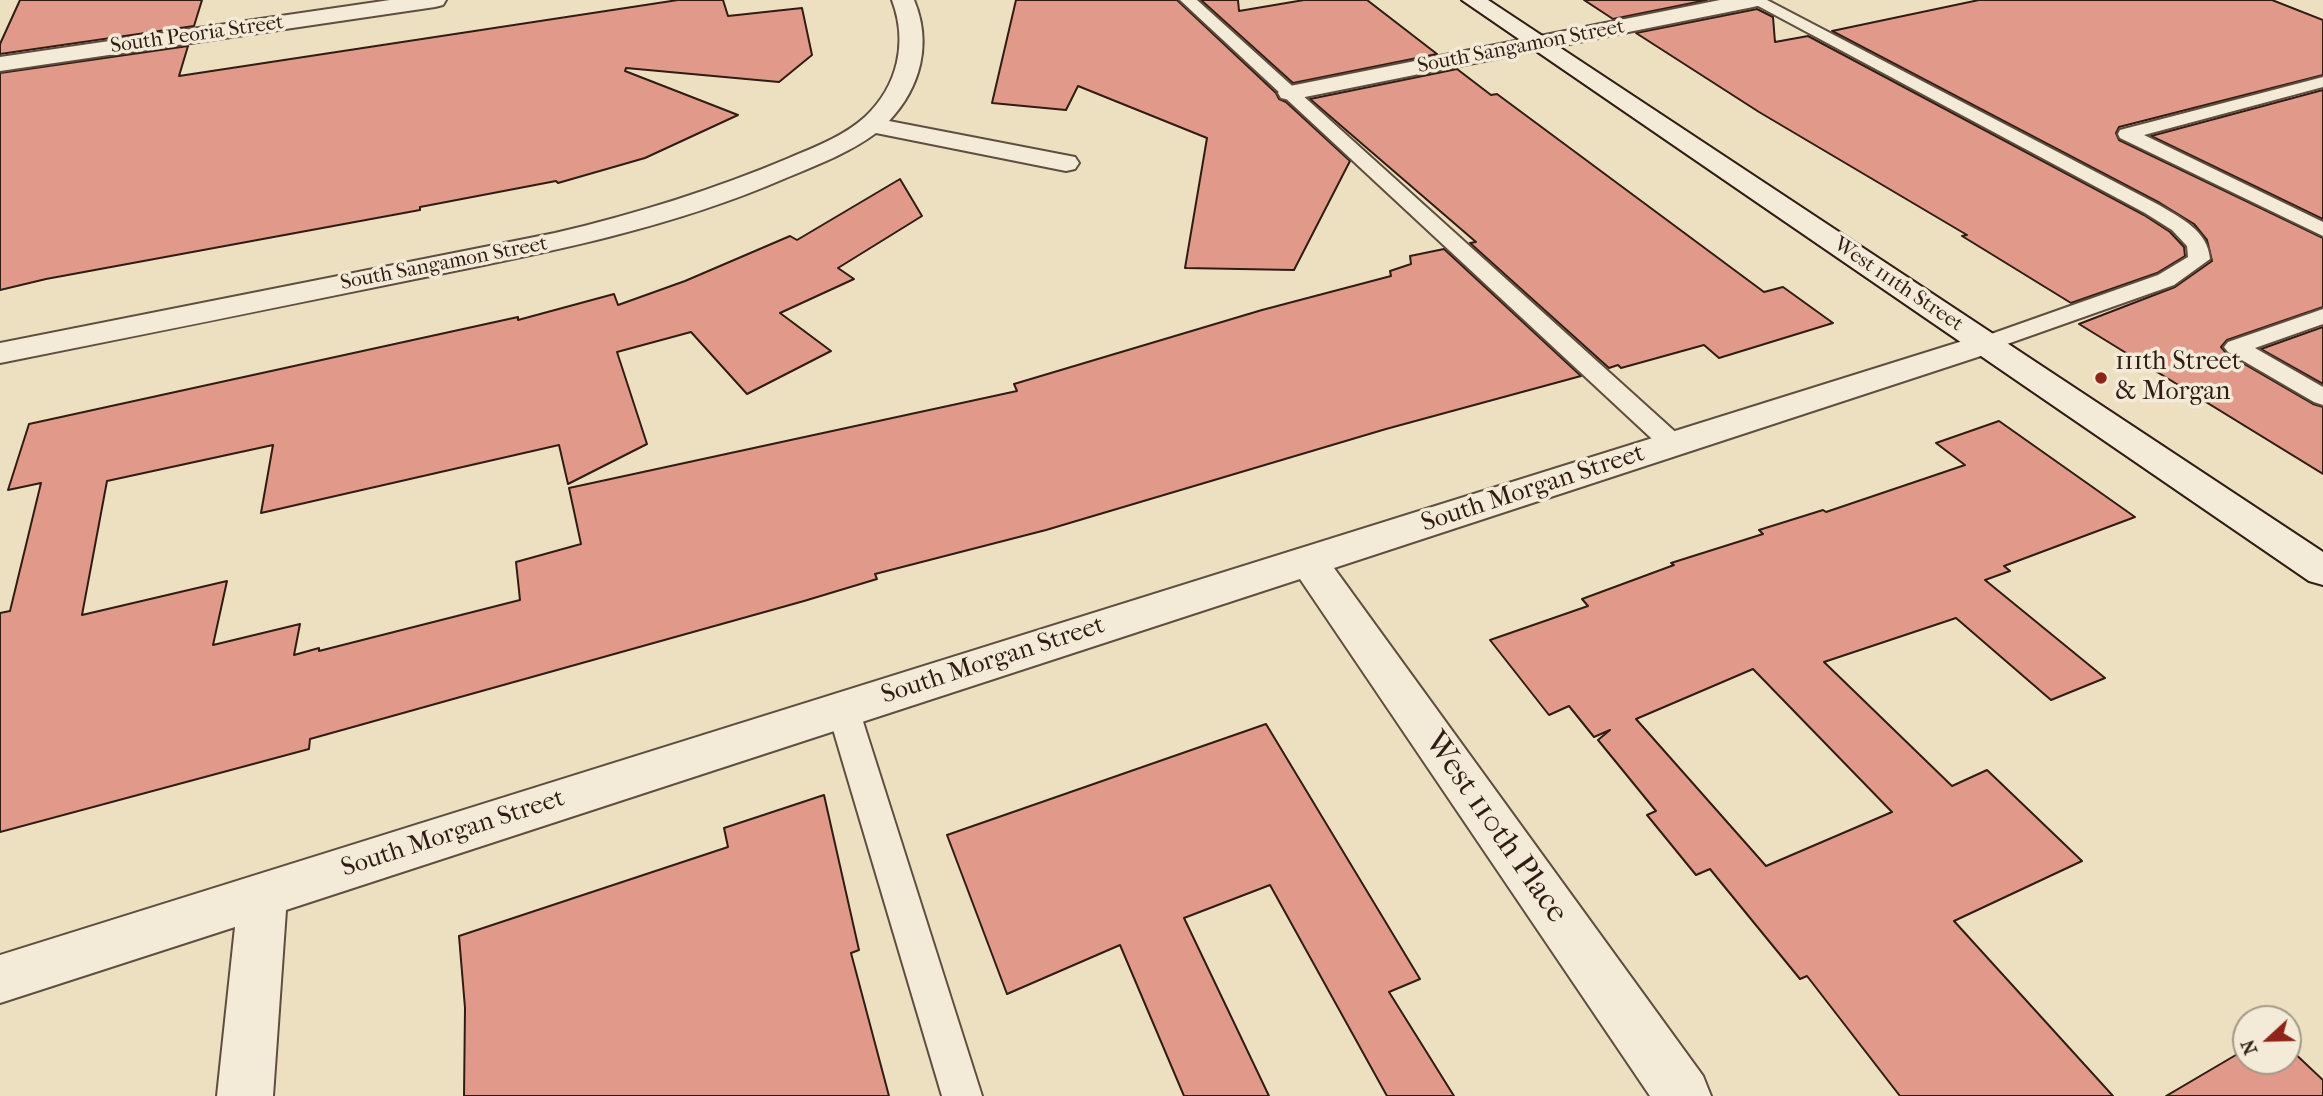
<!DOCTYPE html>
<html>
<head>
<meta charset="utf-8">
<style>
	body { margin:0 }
	#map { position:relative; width:2323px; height:1096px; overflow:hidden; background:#ede0c1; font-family:"IM FELL French Canon",serif }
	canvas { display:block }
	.north { position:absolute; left:2232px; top:1005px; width:70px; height:70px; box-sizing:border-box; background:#f3ebd7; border:2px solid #a59889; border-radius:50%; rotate:248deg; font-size:19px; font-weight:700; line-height:28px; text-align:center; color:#301c14 }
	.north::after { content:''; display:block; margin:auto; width:24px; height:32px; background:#8f2418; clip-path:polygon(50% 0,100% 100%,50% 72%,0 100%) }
</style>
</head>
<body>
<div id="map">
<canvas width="2323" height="1096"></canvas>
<div class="north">N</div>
</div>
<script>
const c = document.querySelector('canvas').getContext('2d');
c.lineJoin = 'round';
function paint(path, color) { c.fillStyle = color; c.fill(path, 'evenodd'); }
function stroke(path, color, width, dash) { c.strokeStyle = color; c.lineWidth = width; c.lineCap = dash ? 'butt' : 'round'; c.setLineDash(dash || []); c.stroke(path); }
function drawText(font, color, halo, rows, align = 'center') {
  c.font = font + ' "IM FELL French Canon",serif'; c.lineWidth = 7; c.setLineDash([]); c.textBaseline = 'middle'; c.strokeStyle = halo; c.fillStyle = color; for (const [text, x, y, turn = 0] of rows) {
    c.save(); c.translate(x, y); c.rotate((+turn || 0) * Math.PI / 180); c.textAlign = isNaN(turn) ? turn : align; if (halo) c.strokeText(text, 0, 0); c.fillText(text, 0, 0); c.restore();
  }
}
const building = new Path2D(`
	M20 0H202L194 26 0 54V44Z
	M678 0H723L728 16 802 8 812 55 779 82 626 68 625 71 738 115 645 158 558 183 556 181 420 207V210L46 279 0 290V73L188 46 179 76Z
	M1016 0H1177L1276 93 1279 99 1286 102 1350 161 1294 270 1185 268 1207 138 1078 86 1066 110 992 103Z
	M1201 0H1238L1239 11 1304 0H1367L1437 54 1293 83Z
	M1584 0H1707L1613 19Z
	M1979 0H2272L2323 20V75L2119 127 2116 133 2119 140 2323 238V307L2227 340 2221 347 2227 354 2313 404 2323 407V474L2079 324 2175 287 2212 261 2207 240 2194 224 2160 203 1832 31Z
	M1757 9 1773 17 1775 42 1808 36 2144 215 2170 232 2184 247 2185 256 2157 273 2071 303 1962 236 1967 235 1759 112 1636 33Z
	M1457 69 1491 95 1497 94 1764 292 1783 287 1833 323 1719 358 1704 345 1621 368 1618 365 1609 368 1470 243 1476 242 1310 99Z
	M2323 90V219L2151 136Z
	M900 179 922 216 838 268 854 279 780 313 831 351 747 394 691 332 617 352 647 444 568 484 559 445 261 513 273 445 107 481 82 615 227 581 213 645 300 624 294 655 319 648V651L520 600 516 562 581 544 569 488 1017 391 1014 384 1262 310 1391 276 1390 271 1411 264 1410 256 1444 249 1581 376 1386 429 1046 530 875 574 877 579 804 601 310 739 309 749 0 832V613L10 611 41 483 8 490 29 424 518 317V320L614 294 618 305 685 281 790 236 797 240Z
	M2323 327V384L2261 349Z
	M1999 421 2135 517 2004 566 2010 571 1985 580 2105 678 2051 700 1956 618 1824 662 1952 786 1987 770 2082 861 1954 921 2113 1096H1900L1807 976 1800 979 1710 869 1696 875 1647 815 1656 811 1598 740 1610 730 1594 737 1569 706 1549 715 1490 640 1588 606 1582 599 1674 565 1671 563 1763 534 1759 530 1823 510 1826 512 1965 465 1936 443ZM1753 669 1892 812 1766 866 1636 719Z
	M1266 724 1420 979 1389 992 1454 1096H1387L1270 885 1184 918 1269 1096H1184L1120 945 1007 994 947 835Z
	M824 795 859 950 851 953 889 1096H464L465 1008 459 936 728 847 724 828Z
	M2288 1047 2323 1080V1096H2166L2246 1049V1061H2288Z`);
paint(building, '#e19a89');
stroke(building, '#301c14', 2);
const service = new Path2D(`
	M1180 0H1197L1682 438 1686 444 1682 450 1673 452 1664 450Z
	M1747 0H1767L2159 205C2181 218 2208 231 2210 259L2174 285 1993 349H1977L1973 344 1977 339 2158 275 2188 257 2187 246 2172 230 2145 213Z
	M2323 77V87L2144 135 2323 222V236L2120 138 2118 134 2120 130Z
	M2323 309V324L2255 348 2323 387V405L2314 402 2228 352 2224 347 2228 342Z
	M843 696 854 700 859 709 982 1096H942L827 709 832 700Z`);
const minor = new Path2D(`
	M390 0H446L443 5 435 7 0 71V57Z
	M892 0H914C932 43 921 87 889 121L1075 157 1079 163 1075 169 1066 171 876 133C849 153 817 165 786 178 669 229 544 253 420 278 280 307 140 335 0 363V343L555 233C636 214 713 190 789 158 815 147 844 136 865 117 898 86 908 42 892 0Z
	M1720 0H1764L1761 5 1753 7 1290 100 1281 98 1278 93 1281 88 1290 86Z
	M1985 334 1996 337 2001 344 1996 351 1334 568 1703 1076 1711 1096H1650L1300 579 286 910 273 1096H217L235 927 0 1003V955Z`);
const secondary = new Path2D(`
	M1462 0H1488L2323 552V585L2309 581Z`);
stroke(service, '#5f4d3f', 4);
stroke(minor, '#5f4d3f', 4);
stroke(secondary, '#301c14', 4);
paint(service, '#f3ebd7');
paint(minor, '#f3ebd7');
paint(secondary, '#f3ebd7');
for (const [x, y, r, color] of [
	[2101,378,7,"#8f2418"]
]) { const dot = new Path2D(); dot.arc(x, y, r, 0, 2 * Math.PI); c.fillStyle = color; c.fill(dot); stroke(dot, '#f3ebd7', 2.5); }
drawText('21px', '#301c14', '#f3ebd7', [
	["South Peoria Street",197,35,-8],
	["South Sangamon Street",1521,47,-11],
	["South Sangamon Street",444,264,-11],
	["West 111th Street",1898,285,34]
]);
drawText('26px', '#301c14', '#f3ebd7', [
	["111th Street",2115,363],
	["& Morgan",2115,393]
], 'left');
drawText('26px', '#301c14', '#f3ebd7', [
	["South Morgan Street",1533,489,-18],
	["South Morgan Street",993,661,-18],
	["South Morgan Street",453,834,-18]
]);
drawText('32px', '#301c14', '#f3ebd7', [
	["West 110th Place",1495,828,55]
]);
</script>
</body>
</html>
